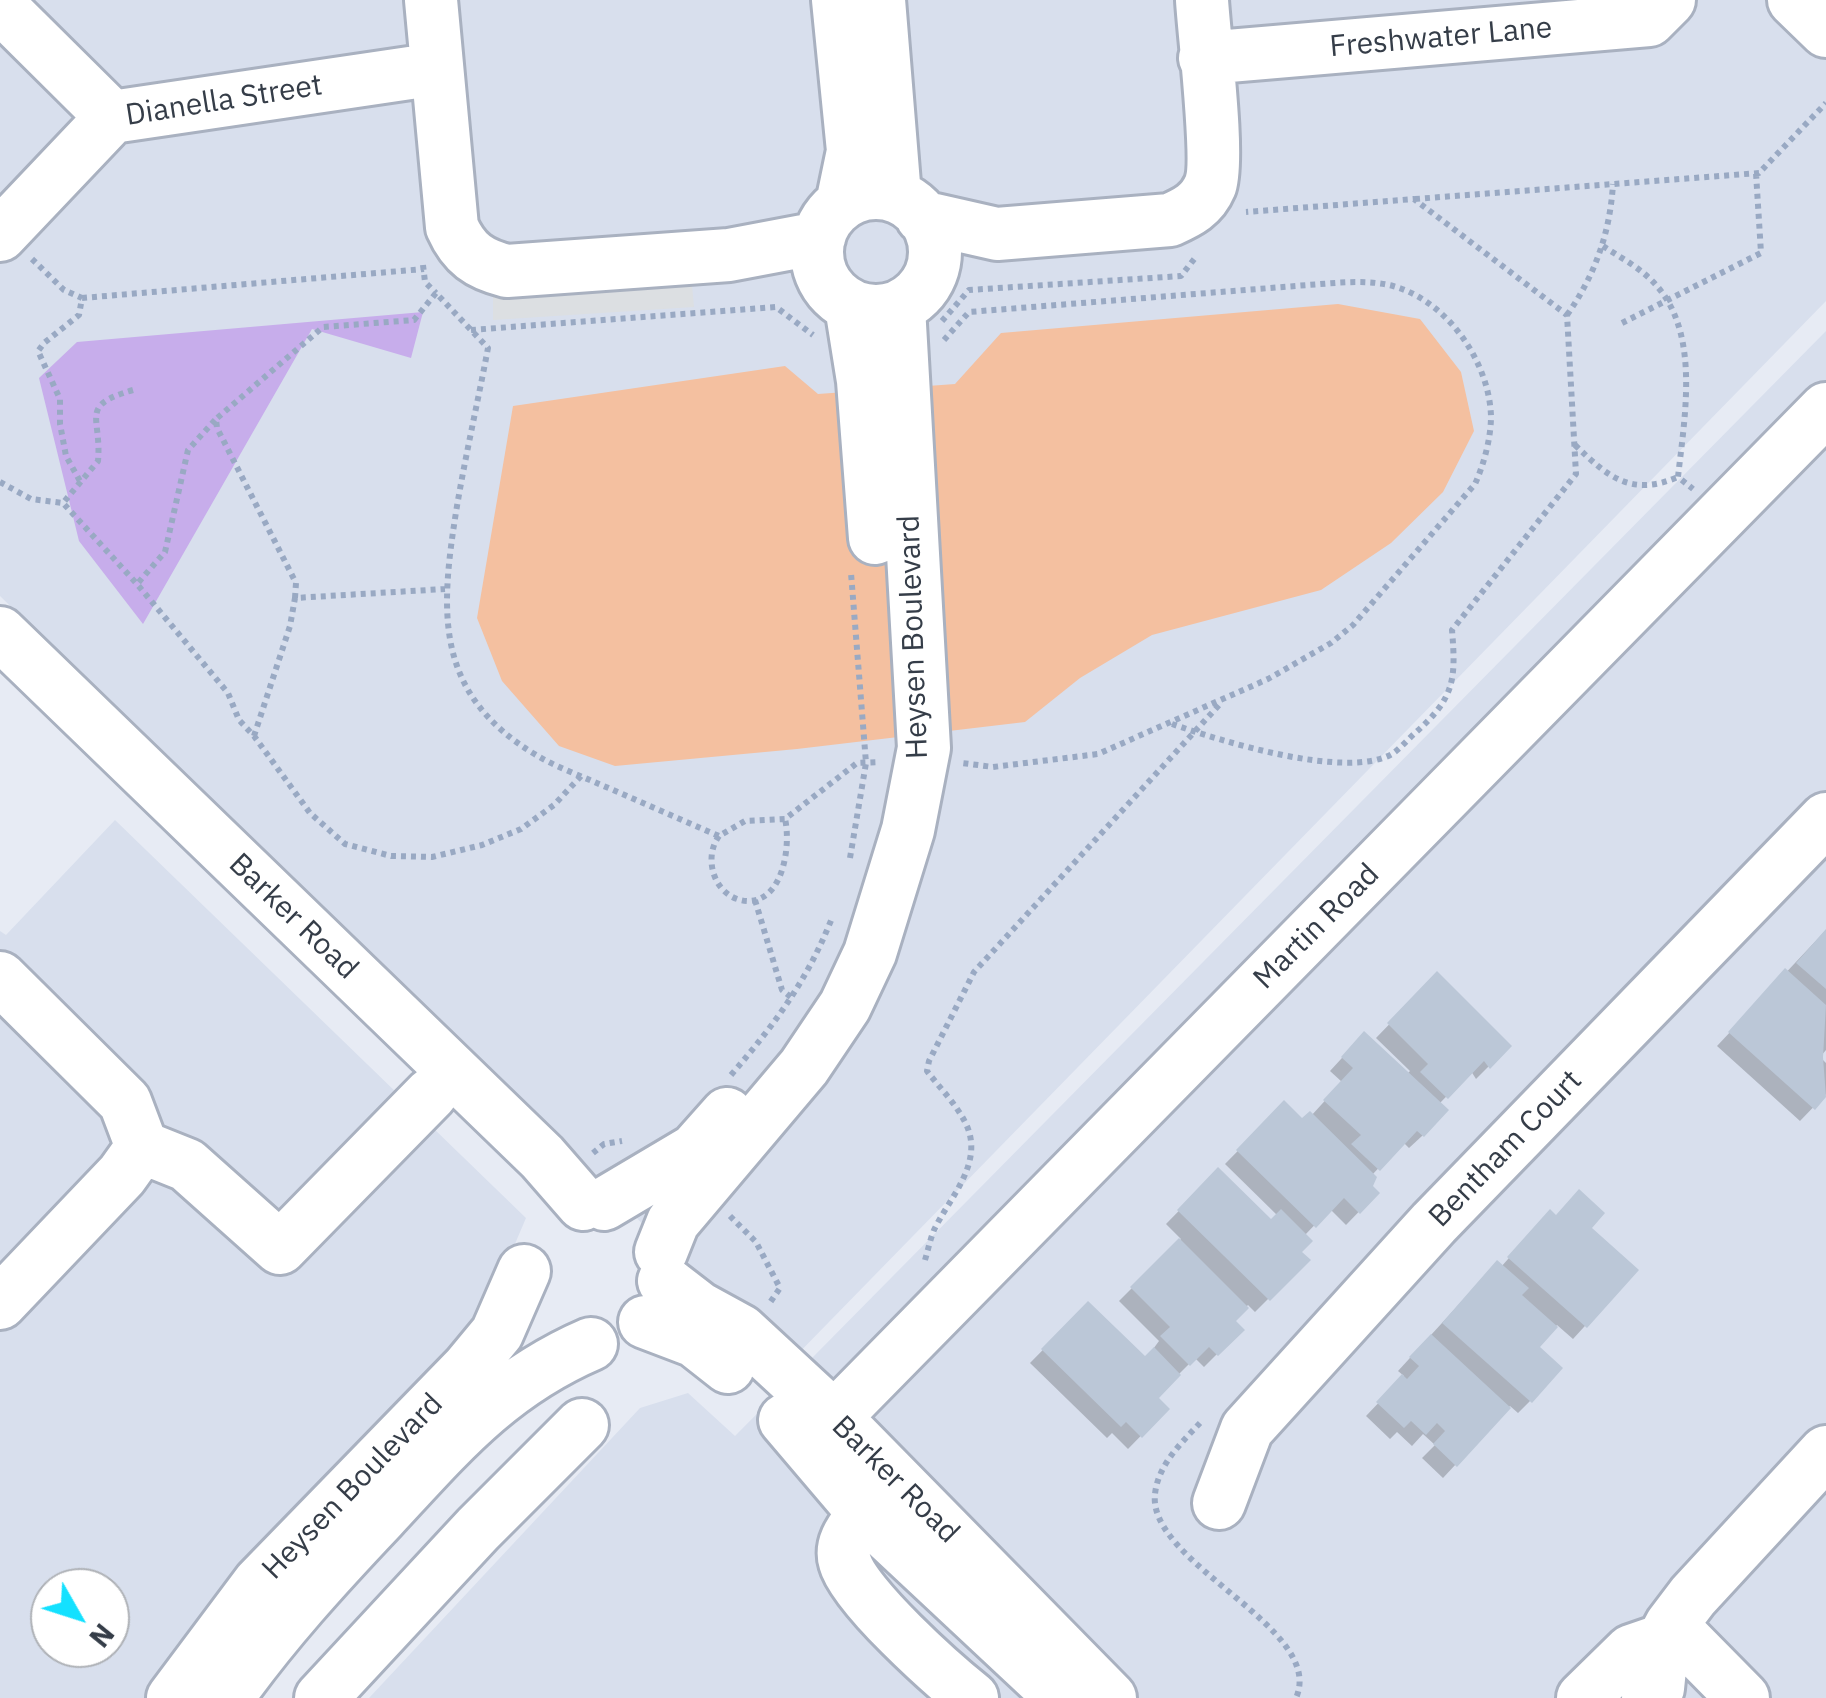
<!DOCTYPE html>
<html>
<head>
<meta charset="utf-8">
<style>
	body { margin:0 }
	#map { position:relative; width:1826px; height:1698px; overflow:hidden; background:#e7ebf4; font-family:"IBM Plex Sans",sans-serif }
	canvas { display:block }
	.north { position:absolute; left:30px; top:1568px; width:100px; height:100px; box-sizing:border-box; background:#fff; border:2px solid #aeb1b6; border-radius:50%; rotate:129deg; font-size:28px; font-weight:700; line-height:40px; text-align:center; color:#353d48 }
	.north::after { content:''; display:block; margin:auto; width:35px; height:45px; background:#13e1ff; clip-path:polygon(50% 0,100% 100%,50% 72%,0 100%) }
</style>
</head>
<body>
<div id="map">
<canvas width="1826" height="1698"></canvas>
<div class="north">N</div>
</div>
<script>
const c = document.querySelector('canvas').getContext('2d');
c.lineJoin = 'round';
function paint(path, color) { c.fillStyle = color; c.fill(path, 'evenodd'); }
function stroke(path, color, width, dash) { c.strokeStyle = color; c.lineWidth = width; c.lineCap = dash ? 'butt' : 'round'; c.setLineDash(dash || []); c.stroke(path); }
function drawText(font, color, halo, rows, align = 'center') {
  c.font = font + ' "IBM Plex Sans",sans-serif'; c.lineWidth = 9; c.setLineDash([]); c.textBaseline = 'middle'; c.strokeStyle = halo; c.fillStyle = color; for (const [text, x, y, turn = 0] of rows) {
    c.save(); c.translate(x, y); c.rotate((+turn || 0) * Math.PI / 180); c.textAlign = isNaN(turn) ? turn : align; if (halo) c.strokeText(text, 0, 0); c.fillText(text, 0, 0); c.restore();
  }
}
paint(new Path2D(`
	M0 0H1826V301L787 1365 0 596Z
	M1826 331V1698H369L640 1408 688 1393 735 1436Z
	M115 820 526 1218 468 1354 255 1698H0V931L6 935ZM50 1588H110V1648H50Z`), '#d8dfed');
paint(new Path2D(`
	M423 312 411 358 312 329 143 624 79 541 39 378 77 342Z`), '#c7adeb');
paint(new Path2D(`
	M691 275 694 307 493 320V289Z`), '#dcdfe2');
paint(new Path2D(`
	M1338 304 1420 319 1461 372 1474 431 1443 492 1391 543 1321 590 1152 635 1080 678 1025 722 797 749 615 766 559 746 502 681 477 618 513 406 785 366 818 394 955 384 1001 333Z`), '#f4c0a0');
paint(new Path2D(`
	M1826 930V1050L1820 1057 1826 1063V1094L1800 1121 1717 1046Z
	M1437 975 1509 1046 1476 1079 1471 1071 1439 1104 1446 1110 1422 1136 1409 1148 1403 1142 1372 1175 1370 1187 1377 1193 1346 1225 1330 1209 1304 1236 1299 1252 1307 1260 1255 1312 1248 1305 1232 1321 1241 1330 1204 1367 1195 1358 1155 1398 1167 1409 1128 1449 1112 1433 1107 1438 1030 1363 1088 1304 1145 1360 1159 1341 1119 1301 1181 1239 1166 1224 1218 1171 1271 1223 1278 1216 1225 1164 1284 1104 1302 1122 1311 1116 1342 1082 1330 1071 1352 1047 1407 1074 1410 1071 1376 1038Z
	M1556 1218 1588 1228 1636 1270 1573 1339 1557 1325 1537 1347 1530 1401 1518 1413 1510 1406 1443 1478 1422 1458 1435 1445 1423 1434 1412 1446 1397 1432 1390 1439 1366 1416 1404 1376 1398 1371 1485 1276 1501 1267 1538 1225Z`), '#0003');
paint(new Path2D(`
	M1826 929V989L1796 963Z
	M1785 968 1826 1005 1823 1057 1826 1097 1815 1110 1728 1032Z
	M1437 971 1512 1046 1490 1069 1484 1061 1448 1099 1420 1072 1428 1064 1387 1023Z
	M1364 1031 1449 1110 1424 1137 1417 1131 1380 1171 1351 1144 1361 1135 1323 1100 1353 1068 1341 1057Z
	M1284 1100 1302 1118 1310 1111 1377 1177 1373 1186 1380 1193 1360 1214 1344 1198 1316 1228 1236 1150Z
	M1218 1167 1271 1219 1281 1209 1313 1241 1302 1252 1311 1260 1270 1301 1177 1210Z
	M1579 1189 1605 1213 1592 1228 1639 1270 1587 1328 1507 1257 1550 1209 1556 1215Z
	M1179 1238 1249 1308 1236 1321 1245 1330 1218 1356 1209 1347 1190 1366 1160 1336 1170 1327 1130 1287Z
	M1497 1260 1529 1288 1522 1295 1558 1327 1540 1347 1563 1368 1532 1403 1442 1323Z
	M1088 1301 1145 1356 1154 1347 1181 1375 1159 1398 1170 1409 1142 1438 1126 1422 1121 1427 1041 1349Z
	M1431 1334 1511 1408 1457 1467 1433 1444 1445 1431 1437 1423 1426 1435 1411 1421 1404 1428 1376 1402 1402 1374 1407 1379 1419 1366 1409 1357Z`), '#bbc7d7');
const minor = new Path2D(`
	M431 0 452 227C464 254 479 264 507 271L729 255 819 238
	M838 0 853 151 842 204
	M879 0 895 196
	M1794 0 1826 31
	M0 6 112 117
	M1205 58 1649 20 1669 0
	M817 252a59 59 0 1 1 118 0a59 59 0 1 1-118 0Z
	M922 217 997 234 1170 220C1188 212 1202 205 1210 186 1220 162 1204 35 1202 0
	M0 235 112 117 437 69
	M851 306 863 381 875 538
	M0 633 542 1157 583 1204
	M0 978 125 1102 142 1147
	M604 1204 695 1150 727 1114
	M661 1252 673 1222 804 1067 845 1006 870 953 908 830 924 748 899 307
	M664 1281 699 1308 741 1331 834 1417 1110 1698
	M0 1303 122 1175 142 1147 187 1165 280 1248 431 1094
	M645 1322 695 1341 728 1367
	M785 1420 864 1513 1050 1687
	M808 1444 1826 409
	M1219 1503 1247 1429 1434 1223 1826 819
	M864 1513C854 1527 839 1543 845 1562 854 1596 943 1675 972 1698
	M1671 1625 1743 1698
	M173 1698 259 1583 468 1368 497 1333 524 1271
	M227 1698C273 1633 326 1575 381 1517 448 1445 498 1384 591 1344
	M321 1698 478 1529 582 1425
	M1583 1698 1631 1651 1663 1640
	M1648 1698 1658 1688 1663 1640 1671 1625 1693 1596 1826 1452`);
stroke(minor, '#a9b1c0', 58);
stroke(new Path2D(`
	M1415 199 1759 173 1826 103
	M1603 246C1618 256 1635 265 1648 277 1702 325 1685 413 1678 477L1693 489
	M32 259 64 290 82 298 79 315 44 343 38 351 60 399V424L66 456 81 483
	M423 265 425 282 436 293
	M82 298 424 269
	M1567 315C1595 275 1610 233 1613 184
	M942 321 969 290 1181 276 1195 258
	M1622 323 1761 253 1756 173
	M471 330 776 307 813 335
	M944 340 969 312 1308 285C1336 283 1366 279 1393 286 1447 301 1489 361 1491 416 1491 438 1484 464 1475 484L1353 625 1331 643 1268 679 1098 754 993 767 962 763
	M133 390C78 406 102 416 98 461L63 503 137 584
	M215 420 188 450 165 552 137 584 228 693 239 720 254 736 310 813 345 844 391 856 432 857 482 845 521 829 554 805 581 776
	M1575 445C1608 477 1631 497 1678 477
	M0 482 31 499 63 503
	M295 598 296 583 217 428 216 419 323 327 414 320 436 293 488 348C478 401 466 453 457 506 440 611 433 693 536 755 556 767 579 775 599 784 639 801 679 819 719 836L745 821 785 819 857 763 879 762
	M1172 724C1221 741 1346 780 1392 754 1400 749 1408 739 1415 733 1455 698 1456 679 1452 630L1576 474 1567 315 1414 199 1246 212
	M254 736 290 626 295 598 445 589
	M719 836C702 859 715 899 747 901 784 902 791 844 785 819
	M850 858 866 763 851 573
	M755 900 782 990 792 998
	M731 1075C775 1024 807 981 832 918
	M593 1153 604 1144 622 1141
	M730 1216 756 1242 780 1288 769 1304
	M925 1260C928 1250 930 1240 934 1230 949 1198 986 1162 965 1122 956 1104 939 1087 927 1071L929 1061 974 972 1220 704
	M1200 1423C1181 1443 1158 1465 1155 1494 1147 1564 1327 1628 1296 1698`), '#99a9c3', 6, [5, 5]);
stroke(minor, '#fff', 52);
drawText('30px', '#353d48', '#fff', [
	["Freshwater Lane",1441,38,-5],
	["Dianella Street",224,101,-9],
	["Heysen Boulevard",914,637,-92],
	["Barker Road",293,917,44],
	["Martin Road",1317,927,-45],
	["Bentham Court",1506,1149,-46],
	["Barker Road",895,1480,45],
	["Heysen Boulevard",353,1487,-46]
]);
</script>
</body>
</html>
